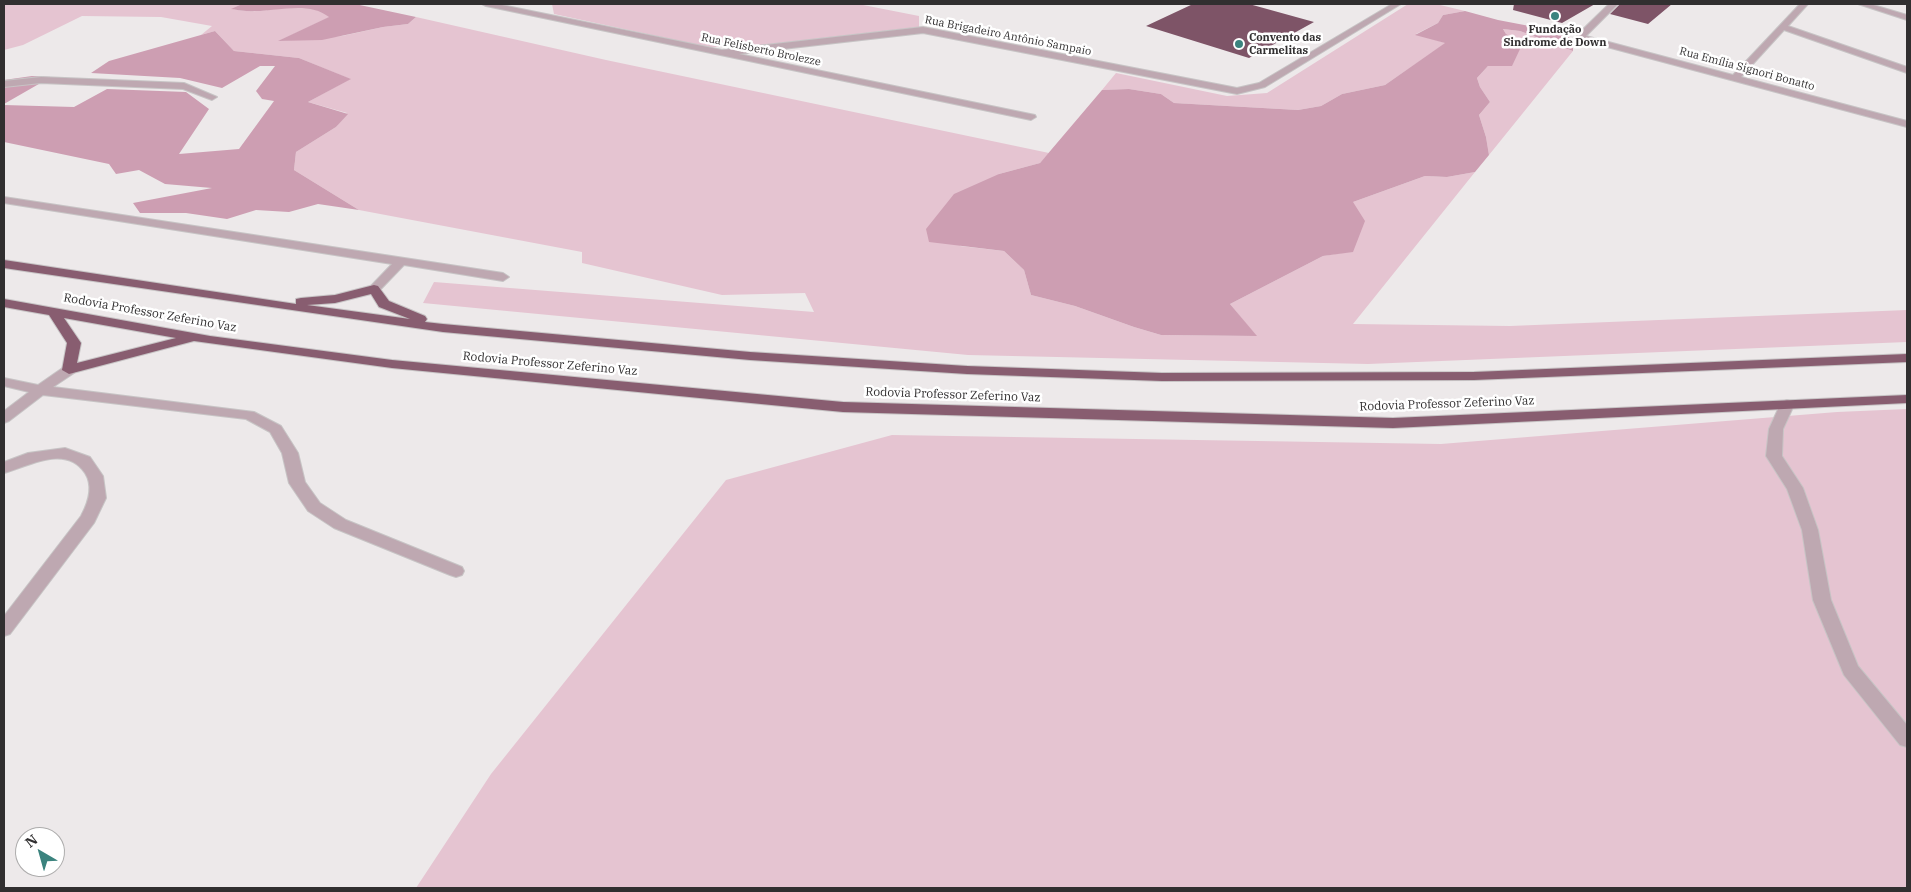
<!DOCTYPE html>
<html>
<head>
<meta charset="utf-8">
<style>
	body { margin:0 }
	#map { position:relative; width:1911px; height:892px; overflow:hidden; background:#ede9ea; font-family:"IBM Plex Serif",serif }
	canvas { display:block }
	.frame { position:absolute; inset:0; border:5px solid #312f30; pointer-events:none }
	.north { position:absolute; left:15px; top:827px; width:50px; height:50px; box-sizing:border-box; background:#fff; border:1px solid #adacac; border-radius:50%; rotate:322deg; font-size:14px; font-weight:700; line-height:20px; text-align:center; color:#312f30 }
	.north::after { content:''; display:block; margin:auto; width:18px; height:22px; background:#3b837e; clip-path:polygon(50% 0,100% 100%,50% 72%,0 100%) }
</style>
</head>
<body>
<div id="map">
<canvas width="1911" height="892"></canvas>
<div class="frame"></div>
<div class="north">N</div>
</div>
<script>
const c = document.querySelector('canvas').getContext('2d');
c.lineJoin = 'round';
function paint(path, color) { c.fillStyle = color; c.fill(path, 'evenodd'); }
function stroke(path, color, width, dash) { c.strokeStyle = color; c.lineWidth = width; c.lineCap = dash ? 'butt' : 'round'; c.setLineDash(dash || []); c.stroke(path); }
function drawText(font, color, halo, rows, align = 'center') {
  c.font = font + ' "IBM Plex Serif",serif'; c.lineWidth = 5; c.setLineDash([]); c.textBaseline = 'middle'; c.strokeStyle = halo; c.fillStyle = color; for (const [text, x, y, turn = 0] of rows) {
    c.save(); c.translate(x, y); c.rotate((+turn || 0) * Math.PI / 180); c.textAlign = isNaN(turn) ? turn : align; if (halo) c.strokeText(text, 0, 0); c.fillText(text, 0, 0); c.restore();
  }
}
paint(new Path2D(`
	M4 4H242L232 9C240 10 248 12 256 11 280 10 310 1 330 17L279 41 342 36 383 27 408 24 416 17 606 60 1049 153 1040 163 999 174 960 246 1004 251 1024 270 1031 295 1075 306 1134 327 1161 335 1256 336 1230 304 1323 256 1353 251V202L1425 176 1447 177 1475 172 1353 324 1510 326 1907 310V342L1368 364 968 355 423 303 434 282 814 312 805 293 722 295 582 263V252L359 210 294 170 296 152 336 127 347 113 308 102 350 79 299 58 234 51 215 31 201 35 212 26 161 17 82 16 23 45 4 50Z
	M552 4H858L919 16V27L745 47H708L554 14Z
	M1408 4H1436L1465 11 1443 15 1438 23 1416 34 1446 43 1385 85 1342 94 1321 106 1298 110 1174 103 1161 94 1129 89 1102 90 1116 73 1227 96 1267 93Z
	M1503 29 1520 31 1573 51 1489 155 1486 137 1479 115 1490 102 1480 87 1477 78 1488 66 1506 34Z
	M1907 409V888H416L491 774 726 480 892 435 1441 444 1837 412Z`), '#e5c4d1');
paint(new Path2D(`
	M242 4H355L416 17 408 24 383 27 322 40 278 41 329 17C309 1 279 11 255 11 248 12 239 10 231 9Z
	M1465 11 1498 20 1566 33 1573 42V51L1520 31 1503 29 1506 34 1519 42 1520 49 1512 66H1488L1477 78 1480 87 1490 102 1479 115 1486 137 1489 155 1475 172 1447 177 1425 176 1353 202 1365 221 1353 252 1323 256 1230 304 1257 336 1161 335 1134 327 1075 306 1031 295 1024 270 1004 251 929 242 926 229 954 194 999 174 1040 163 1102 90 1129 89 1161 94 1174 103 1298 110 1321 106 1342 94 1385 85 1445 43 1415 35 1438 23 1443 15Z
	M215 31 234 51 299 58 351 79 308 102 348 114 336 127 296 152 294 170 359 210 318 204 289 212 256 210 227 219 186 213H140L133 203 212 188 165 184 139 170 116 174 109 164 4 142V105L74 107 107 89 186 92 209 109 179 154 239 149 274 101 262 99 256 91 275 66H260L222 88 180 78 91 73 109 61Z
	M32 76 51 77 4 104V80Z`), '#cd9eb2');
paint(new Path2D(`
	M1193 4H1249L1314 22 1249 58 1146 26Z
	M1514 4H1595L1562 23 1513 10Z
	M1620 4H1672L1648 24 1610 14Z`), '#7e5467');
const minor = new Path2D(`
	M482 4H497L722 50 923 27 1237 88 1259 83 1392 4H1401L1265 87 1237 94 923 33 739 54 1035 115 1036 117 1031 120 486 6Z
	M1609 4H1618L1586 36 1733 75 1800 4H1808L1788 26 1907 67V73L1784 30 1741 77 1907 121V127L1577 39V35Z
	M1858 4H1870L1907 15V20Z
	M41 77 184 83 217 97 212 100 183 89 41 83 4 87V81Z
	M4 197 503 273 509 277 503 281 404 265 378 292 374 293 368 289 392 264 4 203Z
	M69 366 76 370 74 373 53 387 254 412 281 426 298 453 305 482 320 503 346 520 462 567 464 571 462 575 456 577 450 575 334 528 308 511 289 483 282 453 270 432 246 419 43 395 9 421 4 423V411L29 392 4 386V378L38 385 64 367Z
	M1787 400 1792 402 1794 405 1783 429 1782 456 1803 488 1818 530 1831 600 1858 666 1907 725V747L1900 745 1844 675 1813 600 1802 530 1787 489 1766 456 1769 429 1780 405 1782 402Z
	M65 448 90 457 103 476 106 498 94 523 10 634 4 636V616L81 516C88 503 94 487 85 473 66 444 29 466 4 473V462L28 453Z`);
const highway = new Path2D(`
	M4 260 296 304V299L301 298 335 295 374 285 378 286 389 301 425 316 427 319 425 322 443 324 750 352 967 366 1162 373 1474 372 1907 354V362L1474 380 1162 381 967 374 750 360 443 332 4 268ZM371 294 379 307 410 319 307 305 335 303Z
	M4 299 210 336 392 360 843 402 1393 418 1907 395V403L1393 428 843 412 392 368 194 341 69 374 62 370 67 343 49 315 4 307ZM64 318 176 338 77 363 81 343Z`);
stroke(minor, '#c7c4c5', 2);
stroke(highway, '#c7c4c5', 2);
paint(minor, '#bea8b1');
paint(highway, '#885d70');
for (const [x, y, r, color] of [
	[1555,16,5,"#3b837e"],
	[1239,44,5,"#3b837e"]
]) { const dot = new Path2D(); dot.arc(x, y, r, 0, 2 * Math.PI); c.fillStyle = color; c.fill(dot); stroke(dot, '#fff', 2); }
drawText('bold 11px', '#312f30', '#fff', [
	["Fundação",1555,30],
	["Sindrome de Down",1555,43],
	["Convento das",1249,38,"left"],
	["Carmelitas",1249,51,"left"]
]);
drawText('11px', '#312f30', '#fff', [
	["Rua Brigadeiro Antônio Sampaio",1008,36,11],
	["Rua Felisberto Brolezze",761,50,12],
	["Rua Emília Signori Bonatto",1747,69,15]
]);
drawText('12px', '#312f30', '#fff', [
	["Rodovia Professor Zeferino Vaz",150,313,10],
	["Rodovia Professor Zeferino Vaz",550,364,5],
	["Rodovia Professor Zeferino Vaz",953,395,2],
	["Rodovia Professor Zeferino Vaz",1447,404,-2]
]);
</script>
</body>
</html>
